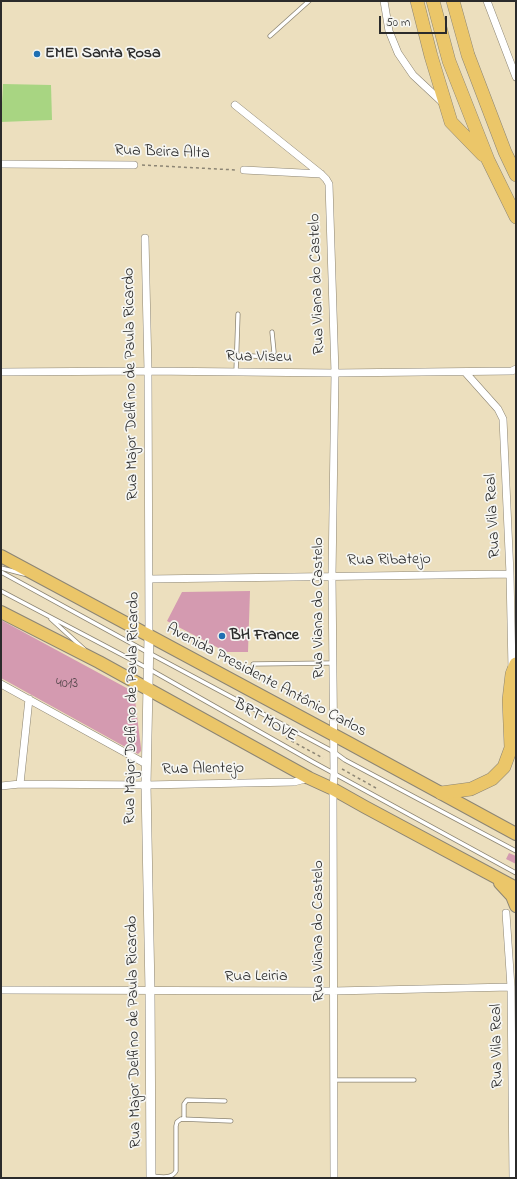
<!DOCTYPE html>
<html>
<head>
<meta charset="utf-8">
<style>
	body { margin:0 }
	#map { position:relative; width:517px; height:1179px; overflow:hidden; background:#ecdfbe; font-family:"Indie Flower",sans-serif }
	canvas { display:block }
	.frame { position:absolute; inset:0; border:2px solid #2b2b2b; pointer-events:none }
	.scale { position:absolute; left:379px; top:16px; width:68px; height:18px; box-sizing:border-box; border:2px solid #2b2b2b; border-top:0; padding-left:5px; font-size:12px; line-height:14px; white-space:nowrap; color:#2b2b2b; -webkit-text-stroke:3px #f6f6f2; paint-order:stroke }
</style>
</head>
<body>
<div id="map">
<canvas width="517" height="1179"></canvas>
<div class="frame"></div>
<div class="scale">50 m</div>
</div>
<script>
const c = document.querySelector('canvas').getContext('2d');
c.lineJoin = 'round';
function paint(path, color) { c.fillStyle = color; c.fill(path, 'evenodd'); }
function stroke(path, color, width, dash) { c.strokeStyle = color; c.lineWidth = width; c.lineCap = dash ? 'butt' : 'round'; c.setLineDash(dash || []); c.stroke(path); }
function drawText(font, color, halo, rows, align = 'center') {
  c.font = font + ' "Indie Flower",sans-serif'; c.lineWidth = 3.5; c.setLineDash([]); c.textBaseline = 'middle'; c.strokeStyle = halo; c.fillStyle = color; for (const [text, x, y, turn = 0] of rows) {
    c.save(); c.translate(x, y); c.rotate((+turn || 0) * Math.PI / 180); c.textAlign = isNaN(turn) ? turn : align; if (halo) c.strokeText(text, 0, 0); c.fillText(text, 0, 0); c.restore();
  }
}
paint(new Path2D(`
	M3 84 51 85 52 120 1 122Z`), '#a8d582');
paint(new Path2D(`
	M250 591 248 652H226L167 621 182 592Z
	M1 620 134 692 141 748V751L138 754 1 678Z
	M509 853 516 856V864L506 859Z`), '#d49ab0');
const service = new Path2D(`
	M270 36 309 1
	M236 355 269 357 274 352 272 332
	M236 372 238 314
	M1 568 24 574
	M1 572 149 653 334 752 345 760 516 851
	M1 591 149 669 313 762 516 873
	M51 619 84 649
	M253 664 333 663
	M333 1080H414
	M184 1119V1104L187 1100 225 1101
	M152 1176C161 1177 172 1179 176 1171V1126L177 1122 181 1119 231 1121`);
const minor = new Path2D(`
	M384 1 389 31 398 53 413 75 443 103
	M487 1 516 77
	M235 105 321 174 326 179 329 184 335 373 332 576 334 774 333 789 334 1178
	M1 164 134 165
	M244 170 321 174
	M145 238 148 371 149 636
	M1 372 148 371 335 373 512 371 516 369
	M465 372 498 409 503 419 510 574 512 669
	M149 579 510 574
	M1 684 146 764
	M20 784 29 699
	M1 786 20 784 146 785 294 782 309 778
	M506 913 511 987 513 1178
	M1 990 333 991 511 987`);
const tertiary = new Path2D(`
	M149 636 146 785 150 991 151 1178`);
const trunk = new Path2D(`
	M1 556 347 742 516 834
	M1 612 99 662 309 778 333 789 365 807 516 888
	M500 883 512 896 516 906`);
const motorway = new Path2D(`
	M417 1 431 56 451 122 483 155
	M433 1 449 61 488 160 516 217
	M453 1 468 55 505 152 516 175
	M441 793 471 789 492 779 504 767 511 748 509 700 512 674 516 664`);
stroke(service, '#8c8574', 5);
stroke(minor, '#8c8574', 8);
stroke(tertiary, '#8c8574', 10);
stroke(trunk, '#8c8574', 14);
stroke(motorway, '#8c8574', 14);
stroke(new Path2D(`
	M142 165 236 170
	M286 738 323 758
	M342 769 376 788`), '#8c8574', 1.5, [3, 3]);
stroke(service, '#fff', 3.5);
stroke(minor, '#fff', 7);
stroke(tertiary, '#fff', 9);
stroke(trunk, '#ebc669', 12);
stroke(motorway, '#ebc669', 13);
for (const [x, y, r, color] of [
	[37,54,4,"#1f6fb2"],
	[222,636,4,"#1f6fb2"]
]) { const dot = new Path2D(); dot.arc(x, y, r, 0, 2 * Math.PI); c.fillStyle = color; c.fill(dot); stroke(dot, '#f6f6f2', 1.5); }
drawText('14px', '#55474c', null, [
	["4013",67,685]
]);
drawText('bold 16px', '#2b2b2b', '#f6f6f2', [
	["EMEI Santa Rosa",45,54],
	["BH France",230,636]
], 'left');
drawText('16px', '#2b2b2b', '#f6f6f2', [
	["Rua Beira Alta",162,153,2],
	["Rua Viana do Castelo",318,284,-92],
	["Rua Viseu",259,358,1],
	["Rua Major Delfino de Paula Ricardo",132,384,-91],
	["Rua Vila Real",494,516,-93],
	["Rua Ribatejo",389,561,-1],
	["Rua Viana do Castelo",319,608,-90],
	["Avenida Presidente Antônio Carlos",266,681,28],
	["Rua Major Delfino de Paula Ricardo",133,708,-89],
	["BRT MOVE",265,721,30],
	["Rua Alentejo",203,770,-1],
	["Rua Viana do Castelo",319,931,-90],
	["Rua Leiria",256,977],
	["Rua Major Delfino de Paula Ricardo",135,1032,-91],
	["Rua Vila Real",498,1046,-91]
]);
</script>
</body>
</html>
